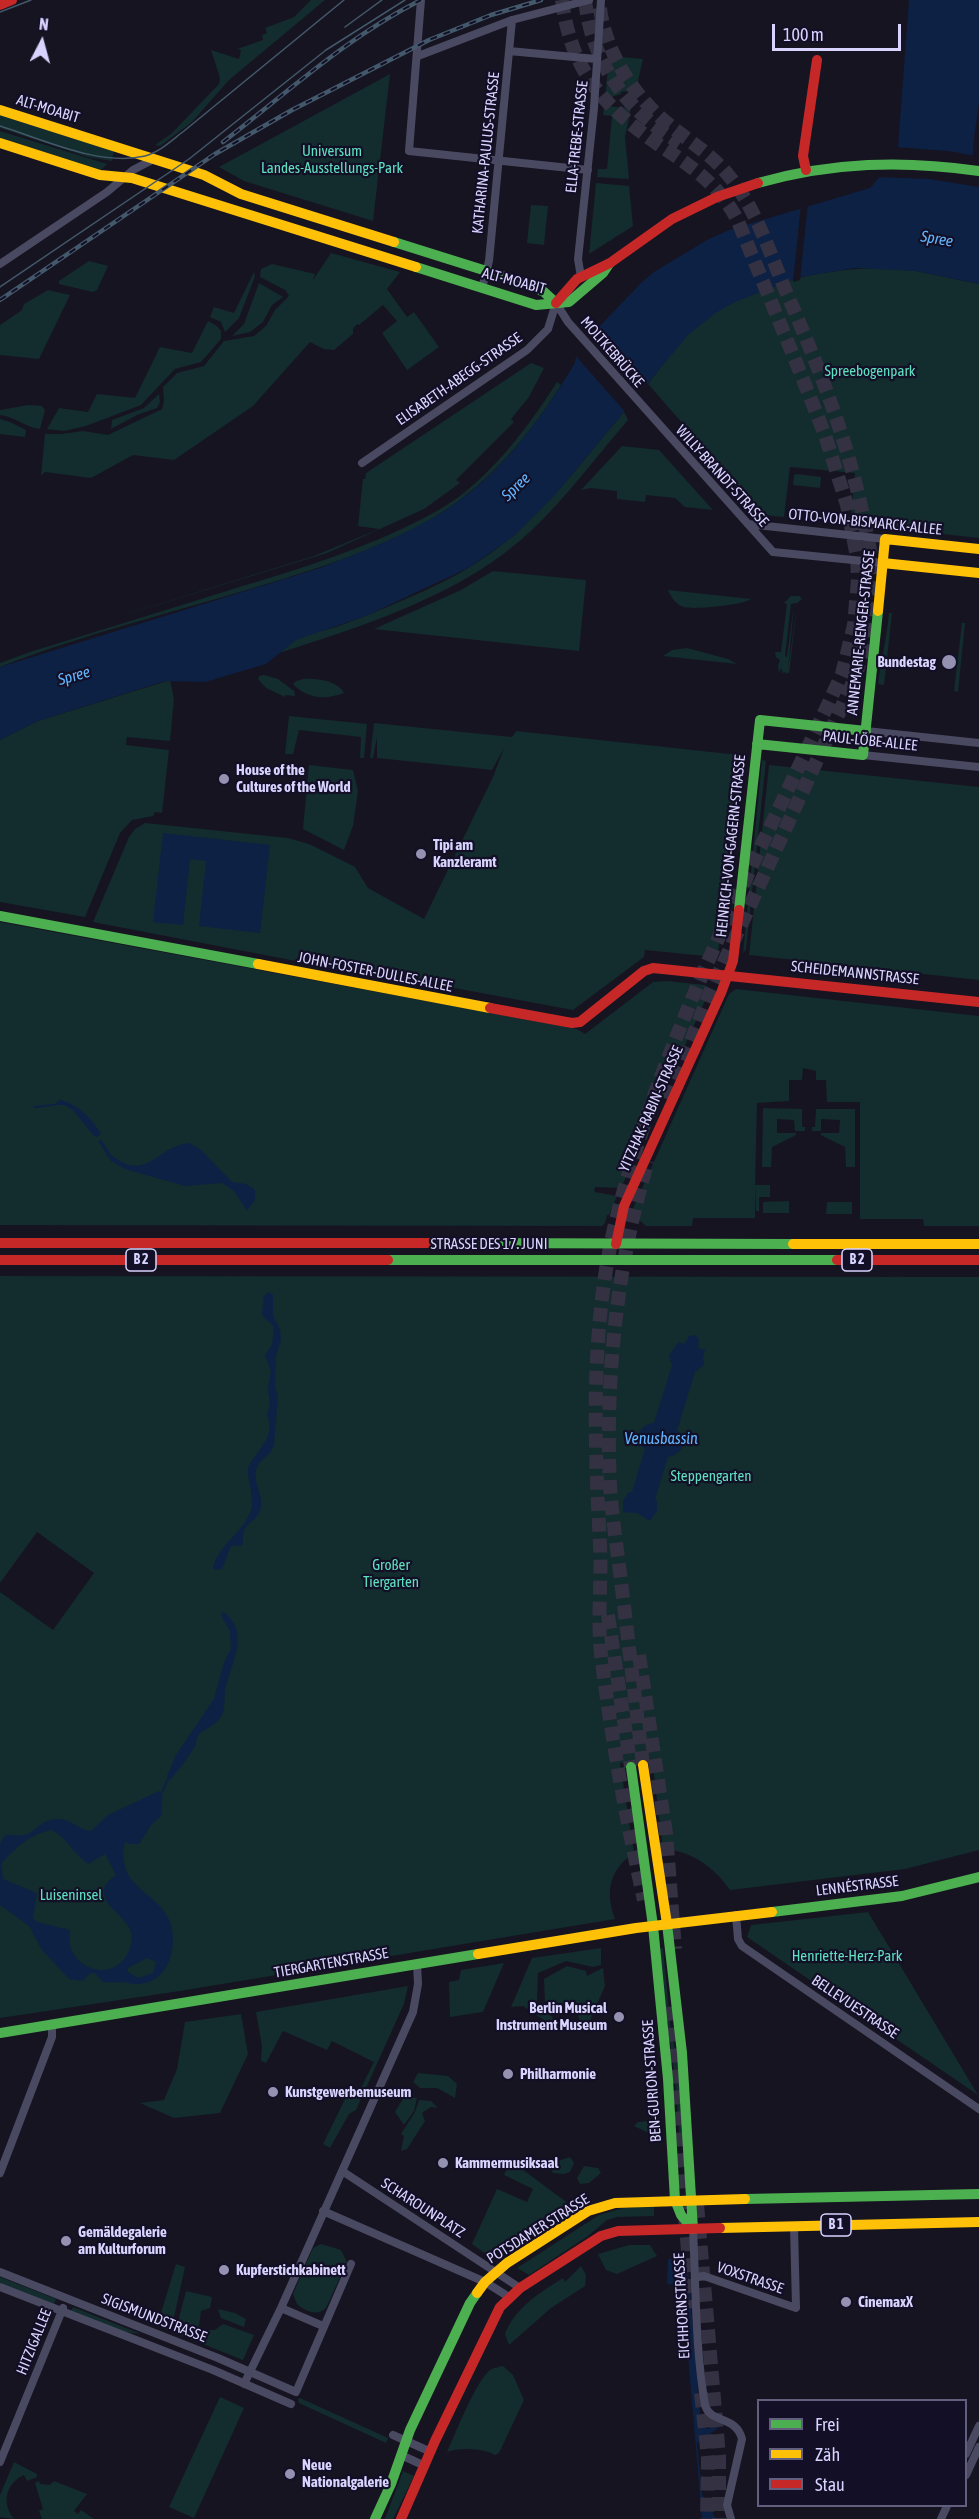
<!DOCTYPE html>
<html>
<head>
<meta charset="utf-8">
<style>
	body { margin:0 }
	#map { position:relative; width:979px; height:2519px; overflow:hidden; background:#161421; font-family:"Asap Condensed",sans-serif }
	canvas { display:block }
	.legend { position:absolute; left:757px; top:2399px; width:210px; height:108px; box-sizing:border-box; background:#130f26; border:2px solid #625e7d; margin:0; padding:8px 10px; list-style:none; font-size:18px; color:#d9d4ff }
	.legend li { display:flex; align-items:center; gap:12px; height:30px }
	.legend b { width:30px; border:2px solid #625e7d }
	.north { position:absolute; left:12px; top:12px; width:60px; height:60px; -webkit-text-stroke:4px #130f26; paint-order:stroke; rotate:6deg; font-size:16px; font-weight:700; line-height:24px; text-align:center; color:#d9d4ff }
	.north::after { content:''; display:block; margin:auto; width:21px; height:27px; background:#d9d4ff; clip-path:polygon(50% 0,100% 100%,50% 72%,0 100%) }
	.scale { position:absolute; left:772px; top:24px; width:129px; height:27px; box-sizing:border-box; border:3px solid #d9d4ff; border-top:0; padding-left:8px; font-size:18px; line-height:21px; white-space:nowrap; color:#d9d4ff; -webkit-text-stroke:4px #130f26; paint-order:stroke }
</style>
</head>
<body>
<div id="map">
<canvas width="979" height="2519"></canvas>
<ul class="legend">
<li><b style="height:8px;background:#4caf50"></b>Frei</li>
<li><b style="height:8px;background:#ffc107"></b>Zäh</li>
<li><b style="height:8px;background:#c62828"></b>Stau</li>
</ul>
<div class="north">N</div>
<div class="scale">100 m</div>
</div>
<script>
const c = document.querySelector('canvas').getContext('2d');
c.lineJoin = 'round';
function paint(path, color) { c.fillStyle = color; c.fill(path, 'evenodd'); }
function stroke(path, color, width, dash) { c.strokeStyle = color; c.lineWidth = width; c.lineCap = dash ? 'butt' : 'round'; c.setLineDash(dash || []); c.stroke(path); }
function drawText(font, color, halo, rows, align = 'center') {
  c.font = font + ' "Asap Condensed",sans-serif'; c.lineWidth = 4.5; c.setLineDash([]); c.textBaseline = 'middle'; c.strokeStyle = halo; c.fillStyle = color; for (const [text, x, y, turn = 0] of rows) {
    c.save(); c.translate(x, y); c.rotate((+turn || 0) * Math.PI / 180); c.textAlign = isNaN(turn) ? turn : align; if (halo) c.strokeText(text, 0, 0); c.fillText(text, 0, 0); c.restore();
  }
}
paint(new Path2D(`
	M311 0H325L229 80 192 122 160 146 155 145 171 134 219 84 220 78 211 50 239 59 241 50 237 49 263 40 262 35 267 33 265 28 294 17Z
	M609 56 643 59 636 90 621 92V94L605 99Z
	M390 74 373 221 244 181 219 167Z
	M604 106 631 108 625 137 629 179 597 177 598 169H607L612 116 603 115Z
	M0 115 114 151 112 161 88 157 0 128Z
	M0 131 107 164 101 170 0 138Z
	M596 183 629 186 633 226 589 254Z
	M531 205 548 206 544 245 527 243Z
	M331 253 400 272 387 289 407 317 414 312 439 347 407 370 382 333 397 321 383 305 359 325 357 324 353 329V334L334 350 324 349 310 342 253 406 174 460 133 455 91 478 45 472 41 476 45 434H62L83 431 108 435 162 409 164 401 163 387 177 373 204 366 224 341 254 336 266 326 275 310 289 296 285 290 260 277 261 269 272 264 315 274 313 280Z
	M89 261 108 266 97 290 93 292 59 284V281Z
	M879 268 916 271 979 284V538L850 524 855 473 790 467 784 517 763 515 648 384C661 367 673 349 688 334 738 287 813 269 879 268Z
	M254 272 255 276 239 318 225 332 221 322 210 317 214 307 234 313Z
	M259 283 283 297 272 305 263 322 250 332 232 336 244 324Z
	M48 290 70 295 39 359 0 355V325L22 310 24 304Z
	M208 321 217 326 221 331V339L201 362 175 369 141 405 86 426 64 431 47 429 59 408 88 412 97 394 135 398 160 347 192 353Z
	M531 363 544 368 529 397 511 419 514 422 456 480 460 483 424 509 327 553 75 630 314 556 379 529 358 526 363 479H365L366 473Z
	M557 382 561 385C532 431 498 473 453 505 404 540 330 565 273 582 183 610 89 632 0 667V663L30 652C97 631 164 611 230 590 302 568 376 546 442 508 488 481 529 426 557 382Z
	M159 394 160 402 157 408 137 415 111 429 112 420 144 408Z
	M28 405 42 406 45 410 40 429C25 427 15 417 0 415V410Z
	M624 412 628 420C596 457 567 497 532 530 465 594 366 625 279 653 285 649 291 642 297 639 313 632 333 629 349 622 386 608 424 592 458 574 528 536 574 471 624 412Z
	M0 419 10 422 26 430 25 437 0 434Z
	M622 446 659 450 713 510 685 507 675 498 646 495 645 502 617 499V491L591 488 581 490Z
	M797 474 821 477 820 488 793 485 794 475Z
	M493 571 586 580 579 651 374 629 461 590Z
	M668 590 751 599C743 605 694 610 684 607 676 605 671 597 668 590Z
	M791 596H799L802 599 797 603 791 604 785 656 787 657 794 604 788 670 797 605 789 674 788 672 786 674 784 671 783 674 781 668 779 673 778 665 780 660 776 657 775 652H781L787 604 784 603Z
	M889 613H892L884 685 878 684C881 660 887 637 889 613Z
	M962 623H965L958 692 954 691Z
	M687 648 728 659 737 664 663 656 672 650Z
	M264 675 278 679 294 691 295 696 285 695V697L266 688 258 679 259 676Z
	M303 679C317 678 338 681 344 693 326 700 307 699 293 684L296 681Z
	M170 680 174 699 170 741 127 737 126 745 169 750 162 813 155 812 153 816 132 820 120 833 85 917 0 902V740L38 721Z
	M289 716 367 724 364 758H360L361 737 299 730 293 754H285Z
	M374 723 512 737 516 731 739 755 718 955 715 957 645 950 644 957 573 1010 411 980 410 983 93 922 129 837 135 829 145 823 288 838 309 844 355 867 368 888 424 919 493 777 504 748 492 770 377 758V737L373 758H370Z
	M762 760 766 761 746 949 743 954Z
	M309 765 353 770 358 791 353 826 344 850 303 829Z
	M769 765 979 787V980L749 955Z
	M0 922 577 1029 585 1034 653 982 667 981 705 985 708 994 621 1188 596 1187 594 1189 595 1192 617 1196 609 1215H607L605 1223 602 1226 0 1225Z
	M736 989 979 1016V1226H924L923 1219H860V1102H827L826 1080H816V1071L803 1068 802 1080H789V1101L757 1103 755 1185H770V1197H759V1211H756L755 1186V1218H693L692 1226H646L631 1213 729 994Z
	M763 1108 802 1109V1127H805V1131H795L794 1120 777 1119V1133H796V1135L772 1147 771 1167H762Z
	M816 1109H855V1167H846L845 1147 821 1135V1133H839L840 1120 821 1119V1131H812V1127H815Z
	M789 1201V1213H763V1202Z
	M827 1202H852V1214H826Z
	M0 1276 979 1277V1850L905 1869 730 1890C714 1867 692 1851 663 1849L652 1759 620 1763 634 1853C609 1870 605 1892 615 1919L180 1991 0 2018V1592L53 1630 94 1573 37 1532 0 1583Z
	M868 1912 978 2095 747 1937 751 1925Z
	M601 1948V1965L593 1967 566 1961 538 1973 537 2001 553 2018V2026L523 2006 511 2007 532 1958Z
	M663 1948 671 2030 679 2071 683 2135 679 2133C676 2071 665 2010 659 1949Z
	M504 1963 483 2012 450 2017 449 1982 459 1980 461 1970Z
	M567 1966 586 1971 587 1976 603 1968 605 1986 587 2027H582L576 2010 557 2013 545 2001 544 1979Z
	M408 1986 404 2004 356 2110 349 2114 330 2148 323 2144 347 2095 356 2098 374 2062 332 2041 327 2050 283 2031 266 2063 261 2061 262 2046 256 2012Z
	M241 2014 248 2054 220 2113 174 2118 140 2103 164 2100 177 2069 185 2022Z
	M418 2073 448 2076 457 2084 455 2098 437 2088H420L413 2082Z
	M404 2097 417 2098 414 2111 404 2125 395 2112Z
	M419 2100 431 2101 438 2108 431 2107 422 2113 425 2121 407 2149 401 2151 404 2136 401 2134 415 2112Z
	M658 2120 659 2138 634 2126 638 2122Z
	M570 2157 574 2163 570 2172 564 2174 553 2173 550 2169 555 2162Z
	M511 2161 569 2204 490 2257 472 2244 497 2189 527 2202 533 2189 504 2175Z
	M584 2166 598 2168 601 2173 589 2183 580 2184 577 2178Z
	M654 2206V2216L617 2217 607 2220 588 2236 529 2275 517 2268 599 2215 623 2208Z
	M321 2244 341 2250 347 2262 326 2308C317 2317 305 2311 297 2304L293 2294 313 2248Z
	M629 2245H650L657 2256 617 2274 606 2270 598 2254Z
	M176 2264 185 2267 171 2331 157 2326Z
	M581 2266 586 2275 585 2286 551 2308 509 2345 505 2334C514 2309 540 2292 563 2278L565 2282Z
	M0 2277 56 2299 54 2304 0 2283Z
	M186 2291 212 2297 210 2308 201 2311 199 2326 203 2330H215L223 2324 254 2335 243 2360 175 2333Z
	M73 2307 141 2334 124 2332 71 2311Z
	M218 2309 235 2313 246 2319 244 2327 221 2318Z
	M503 2366 513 2375 524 2400 499 2453 495 2455C485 2448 458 2447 447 2452 456 2433 475 2382 490 2370 493 2368 499 2367 503 2366Z
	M220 2397 244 2408 194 2518 169 2507Z
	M300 2398 388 2438 386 2443 299 2403 298 2399Z
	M14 2462 37 2474V2477L27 2481 24 2475C6 2483 1 2503 14 2519L0 2517V2495Z
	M403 2471 414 2476 393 2519H385Z
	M39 2481 40 2484 50 2485 54 2481 87 2494 74 2511 78 2514 81 2510 94 2519H42L39 2511 43 2509 35 2483Z`), '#132c2d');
paint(new Path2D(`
	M909 0H979C979 33 979 66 979 99 978 126 966 156 979 181V284L916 271 855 268 800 277 735 302 717 312 688 335 554 496 514 536 470 567 368 615 296 640 266 664 205 682 165 681 38 721 0 740V667L320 568C361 552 404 536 441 513 500 477 540 420 575 363L576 356 598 328 641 283 654 272 707 240 729 230 870 188 888 167 898 148Z
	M163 833 270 845 260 933 199 926 206 861 190 859 183 925 153 922Z
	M59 1100C76 1102 93 1120 101 1134L97 1137 94 1136 73 1110 64 1105H54Z
	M100 1139C106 1145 108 1153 115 1158 147 1181 160 1145 189 1143L200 1149 232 1182 246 1184 255 1190V1200L247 1211 234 1191 222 1183 185 1186 125 1169 111 1161 99 1142Z
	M268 1292 273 1295V1316L280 1329 281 1340 276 1356 275 1388 278 1396 274 1445C271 1457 258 1459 256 1471 253 1483 263 1493 261 1508 259 1519 247 1522 244 1531 242 1535 244 1540 242 1545L231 1546 222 1569 215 1570 213 1568C218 1543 249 1530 252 1505 253 1492 247 1480 248 1467 257 1451 277 1435 267 1415L270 1404 268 1389 271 1371 265 1355 272 1345 274 1327 262 1315 264 1296Z
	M695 1335 699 1339 698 1348 705 1350 703 1357 704 1365 695 1372 677 1430C688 1441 683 1454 668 1457L655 1499 657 1501V1511L650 1521 637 1513 623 1512V1501L629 1492H632L645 1449C634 1439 638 1425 654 1423L672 1365 669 1357C670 1351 676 1348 678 1342L684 1344 689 1336Z
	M223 1612C252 1632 230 1665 225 1691 224 1701 226 1709 220 1718 215 1726 205 1728 199 1735 196 1738 196 1744 194 1748 188 1758 177 1772 170 1780L167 1776 176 1755 214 1699 224 1662 231 1649 230 1631 221 1615Z
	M159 1791 162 1795 161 1816 152 1824 139 1844H128L126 1841C121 1849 124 1868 129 1876 138 1891 157 1898 167 1916 172 1924 173 1933 173 1942 172 1963 161 1983 139 1984 134 1985 130 1983 125 1982 118 1982 111 1983 103 1982L95 1973H91L82 1981 69 1979 42 1950 29 1926 0 1905V1844L5 1835C11 1835 19 1836 25 1835 37 1832 39 1819 59 1819 71 1819 79 1830 91 1831L108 1815ZM52 1830C67 1838 75 1855 88 1864L105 1854 116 1875C112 1878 105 1883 104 1889 102 1914 145 1919 128 1953 111 1986 63 1967 70 1930L37 1922 33 1918 37 1893 3 1879 1 1864C15 1848 30 1834 52 1830ZM147 1958 156 1962 153 1973 138 1978 128 1972V1968Z
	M668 2259H687L701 2426 709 2429 716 2423 722 2425 697 2443 702 2494 716 2519H702L683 2297 677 2296V2285L667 2284Z`), '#0d2144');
paint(new Path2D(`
	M895 147 949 151 976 156 979 187 929 179 875 177 885 165Z
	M808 203 800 280 793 282 801 204Z
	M595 327 650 387 626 413 574 354Z`), '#161421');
stroke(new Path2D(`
	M35 1107 54 1105
	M161 1794 168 1779`), '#0d2144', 2);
stroke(new Path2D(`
	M562 0C571 73 606 109 665 149 694 168 720 187 737 219L798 367 825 435 847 505 857 557 858 579 854 625 842 674C762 850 667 1023 618 1212 590 1320 594 1435 600 1545 602 1581 597 1618 601 1654 611 1736 626 1819 644 1900
	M585 0C592 63 626 110 680 143
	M600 8C605 49 630 90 660 117 683 138 710 152 729 176 757 210 770 254 787 294 819 367 849 443 864 521 867 536 871 551 872 566 874 604 866 642 855 678L711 990 667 1102
	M608 1615 631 1767
	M639 1655 666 1833 675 1949
	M643 1765C636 1706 629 1647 622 1589 618 1554 612 1519 610 1485 605 1376 617 1264 648 1161
	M667 2007 693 2308
	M697 2204 719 2456V2519
	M701 2393 708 2458 707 2519`), '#333142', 14, [14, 7]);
stroke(new Path2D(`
	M421 0 409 151 588 170
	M509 51 596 59
	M418 56 512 20 589 0
	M0 264 107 192 133 170 154 159
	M581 277 578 259 594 108 601 0
	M482 288 489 261 512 20
	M556 303 568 322 773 552 883 563
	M362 463 527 350 548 329 556 303
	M748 524 885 539
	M866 731 979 743
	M863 755 979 767
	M736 1915 738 1939 742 1946 979 2109
	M342 2171 520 2288
	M0 2173 52 2037V2025
	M323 2211 485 2282 509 2297
	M693 2229C696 2287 695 2347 705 2405 710 2424 736 2415 742 2439L727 2505 731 2519
	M0 2272 218 2358 296 2392 351 2264
	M696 2277 704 2276 796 2308 794 2226
	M0 2287 213 2370 291 2404
	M281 2308 323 2326
	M244 2384 281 2308 413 2012 418 1984 417 1964
	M393 2435 431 2452
	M966 2454 979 2426
	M401 2455 425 2466
	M0 2462 63 2308
	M966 2475 979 2447
	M941 2519 947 2506`), '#4a4962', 8);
stroke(new Path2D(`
	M758 183C832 162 903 160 979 171
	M394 242 531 285 544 292 556 303
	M416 267 536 305 569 302 603 273 609 264
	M757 744 863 755 878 611
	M739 910 760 720 866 731
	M0 916 258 964
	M461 1243 793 1244
	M388 1260H837
	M631 1767 653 1926
	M772 1912 902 1896 979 1877
	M667 1924 682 2053 693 2229
	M653 1926 668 2079 675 2200 681 2215 693 2229
	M0 2033 478 1954
	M745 2199 979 2194
	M375 2519 391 2484 410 2430 470 2303 477 2293`), '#4caf50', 10);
stroke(new Path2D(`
	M0 110 204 175 241 194 394 242
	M0 143 100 175 132 178 416 267
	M883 563 979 573
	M878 611 885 539 979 549
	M258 964 490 1008
	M793 1244H979
	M643 1765 667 1924
	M478 1954 636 1928 772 1912
	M720 2228 979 2222
	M477 2293 485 2282 507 2263 588 2211 615 2203 745 2199`), '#ffc107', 10);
stroke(new Path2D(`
	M0 5 12 0
	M806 170 803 156 817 60
	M556 303 577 279 610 263 672 219 717 197 758 183
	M490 1008 572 1023 580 1022 644 971 653 968 979 1002
	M0 1243H461
	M616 1244 624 1206 721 993 733 961 739 910
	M0 1260H388
	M837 1260H979
	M401 2519 435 2441 500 2307 520 2288 601 2236 618 2231 720 2228`), '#c62828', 10);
stroke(new Path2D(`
	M0 12 31 0
	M345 27 382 0
	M0 126C42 139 101 167 145 156 160 152 172 140 184 131L344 0
	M0 287 189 159 326 50 405 0`), '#43596b', 1.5);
const rail = new Path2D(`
	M223 142C288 92 347 37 421 0
	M0 300 215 154 292 110 429 40 491 15 541 0`);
stroke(rail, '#43596b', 4.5);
stroke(rail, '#130f26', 2, [7]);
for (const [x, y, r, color] of [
	[949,662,8,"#9591b1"],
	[224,779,6,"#9591b1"],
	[421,854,6,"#9591b1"],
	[619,2017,6,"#9591b1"],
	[508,2074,6,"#9591b1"],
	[273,2092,6,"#9591b1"],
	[443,2163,6,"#9591b1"],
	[66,2241,6,"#9591b1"],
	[224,2270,6,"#9591b1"],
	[846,2302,6,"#9591b1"],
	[290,2474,6,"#9591b1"]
]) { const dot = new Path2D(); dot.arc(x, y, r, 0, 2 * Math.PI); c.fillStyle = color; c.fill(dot); stroke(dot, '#130f26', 2); }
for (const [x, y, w] of [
	[141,1260,30],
	[857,1260,30],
	[836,2225,30]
]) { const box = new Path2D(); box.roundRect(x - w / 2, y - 11, w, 22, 4.5); c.fillStyle = '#130f26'; c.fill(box); stroke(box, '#d9d4ff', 1.5); }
drawText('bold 14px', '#d9d4ff', null, [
	["B 2",141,1260],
	["B 2",857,1260],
	["B 1",836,2225]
]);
drawText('15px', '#d9d4ff', '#130f26', [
	["ALT-MOABIT",48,109,17],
	["ELLA-TREBE-STRASSE",577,137,-84],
	["KATHARINA-PAULUS-STRASSE",486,153,-84],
	["ALT-MOABIT",514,281,15],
	["MOLTKEBRÜCKE",612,352,49],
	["ELISABETH-ABEGG-STRASSE",459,379,-35],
	["WILLY-BRANDT-STRASSE",722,476,48],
	["OTTO-VON-BISMARCK-ALLEE",865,522,6],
	["ANNEMARIE-RENGER-STRASSE",861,633,-84],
	["PAUL-LÖBE-ALLEE",870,741,6],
	["HEINRICH-VON-GAGERN-STRASSE",731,846,-84],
	["JOHN-FOSTER-DULLES-ALLEE",375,972,11],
	["SCHEIDEMANNSTRASSE",855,973,6],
	["YITZHAK-RABIN-STRASSE",651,1109,-66],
	["STRASSE DES 17. JUNI",489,1244],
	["LENNÉSTRASSE",857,1886,-7],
	["TIERGARTENSTRASSE",331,1963,-10],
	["BELLEVUESTRASSE",855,2007,34],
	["BEN-GURION-STRASSE",652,2081,-94],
	["SCHAROUNPLATZ",423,2208,33],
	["POTSDAMER STRASSE",538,2229,-32],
	["VOXSTRASSE",750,2278,19],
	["EICHHORNSTRASSE",682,2306,-93],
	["SIGISMUNDSTRASSE",154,2318,21],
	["HITZIGALLEE",34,2342,-68]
]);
drawText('15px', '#5fe0c0', '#130f26', [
	["Universum",332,151],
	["Landes-Ausstellungs-Park",332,168],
	["Spreebogenpark",870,371],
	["Steppengarten",711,1476],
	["Großer",391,1565],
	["Tiergarten",391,1582],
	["Luiseninsel",71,1895],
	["Henriette-Herz-Park",847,1956]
]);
drawText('bold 15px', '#d9d4ff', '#130f26', [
	["Bundestag",936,662,"right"],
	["House of the",236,770],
	["Cultures of the World",236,787],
	["Tipi am",433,845],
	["Kanzleramt",433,862],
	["Berlin Musical",607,2008,"right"],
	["Instrument Museum",607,2025,"right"],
	["Philharmonie",520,2074],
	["Kunstgewerbemuseum",285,2092],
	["Kammermusiksaal",455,2163],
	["Gemäldegalerie",78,2232],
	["am Kulturforum",78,2249],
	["Kupferstichkabinett",236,2270],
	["CinemaxX",858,2302],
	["Neue",302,2465],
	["Nationalgalerie",302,2482]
], 'left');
drawText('italic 16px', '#62b6ff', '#130f26', [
	["Spree",937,239,10],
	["Spree",516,487,-44],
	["Spree",74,676,-16],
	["Venusbassin",661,1439]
]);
</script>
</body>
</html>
